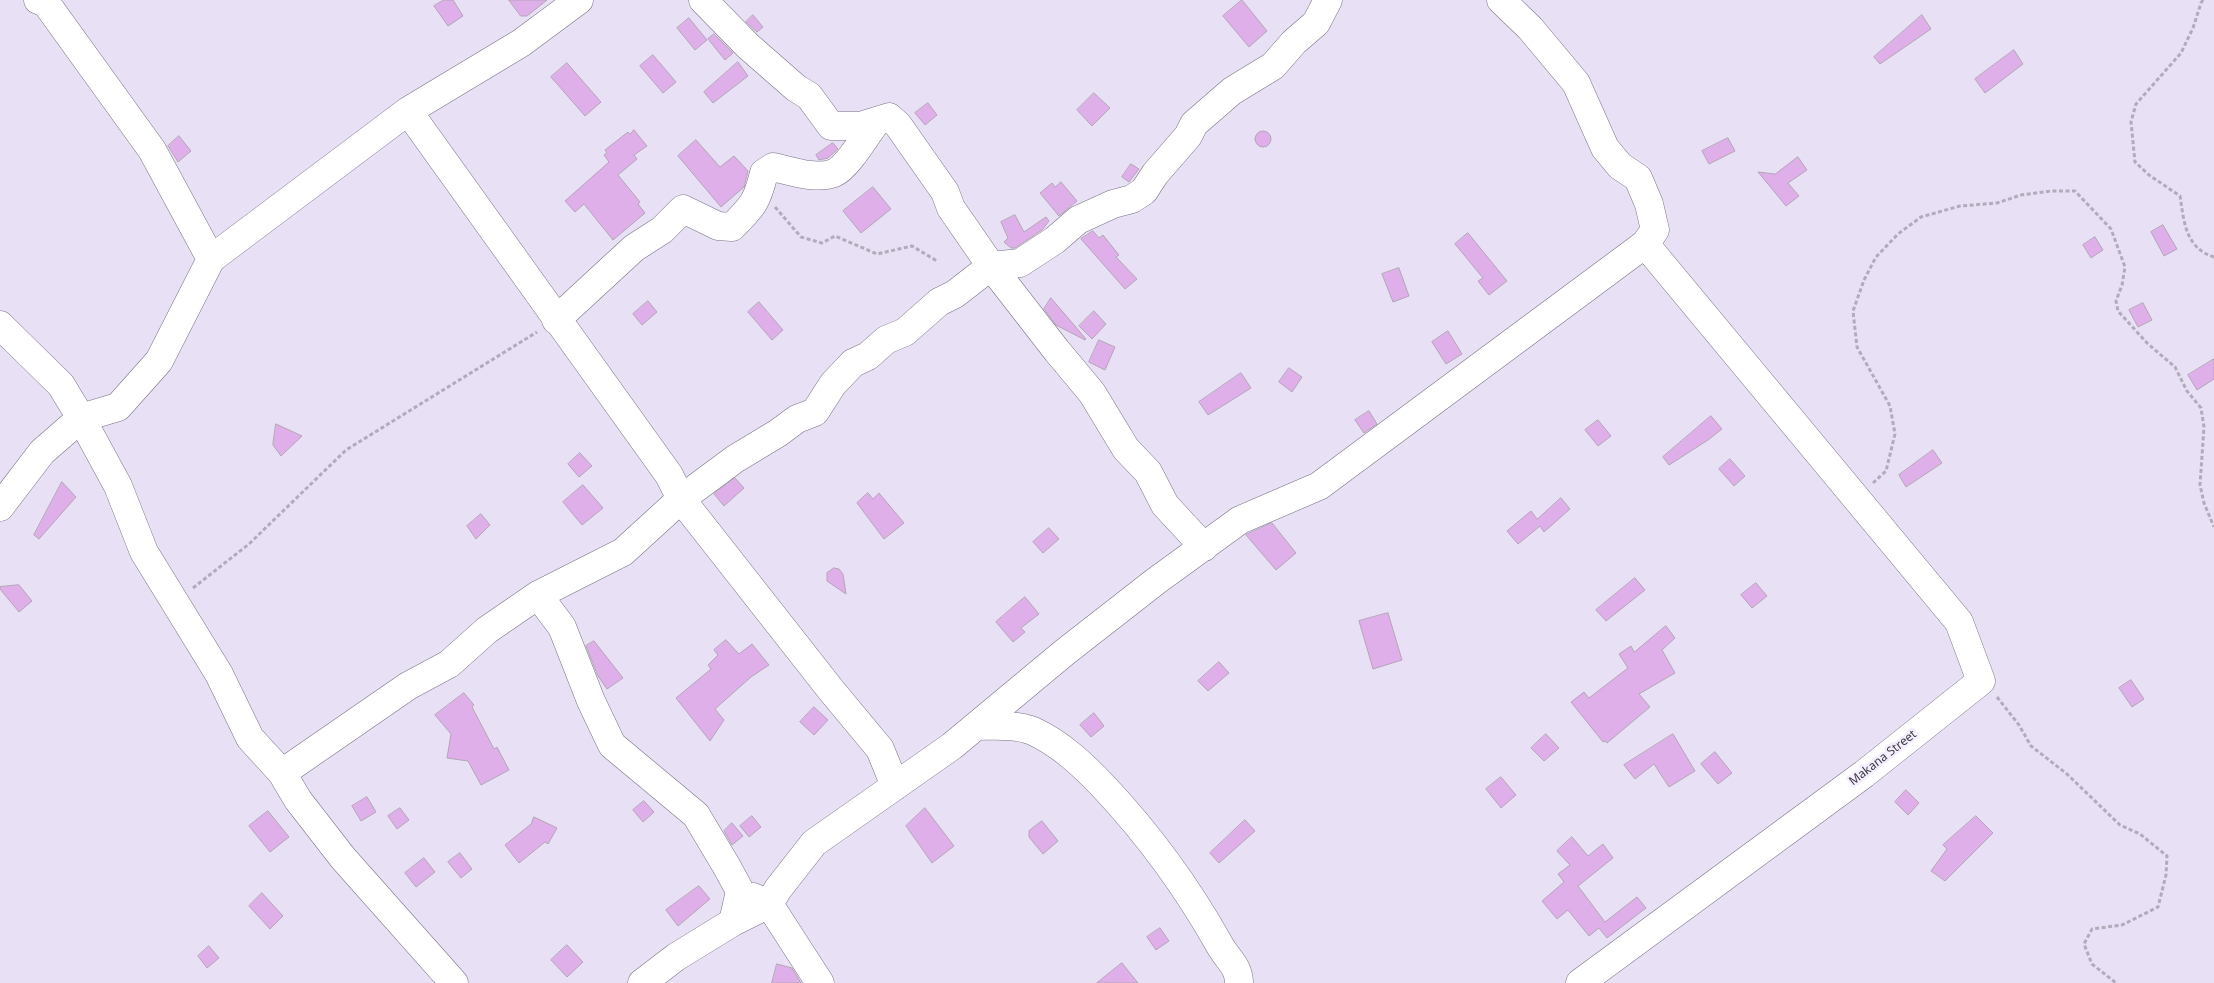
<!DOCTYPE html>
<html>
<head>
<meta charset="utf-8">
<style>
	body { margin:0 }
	canvas { display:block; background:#e8e0f4 }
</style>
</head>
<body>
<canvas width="2214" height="983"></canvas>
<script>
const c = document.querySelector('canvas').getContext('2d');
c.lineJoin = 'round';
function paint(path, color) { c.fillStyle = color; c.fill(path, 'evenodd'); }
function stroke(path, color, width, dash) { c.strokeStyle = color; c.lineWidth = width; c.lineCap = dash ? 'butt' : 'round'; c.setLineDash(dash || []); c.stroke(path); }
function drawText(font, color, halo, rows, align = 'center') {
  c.font = font + ' "Noto Sans",sans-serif'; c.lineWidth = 5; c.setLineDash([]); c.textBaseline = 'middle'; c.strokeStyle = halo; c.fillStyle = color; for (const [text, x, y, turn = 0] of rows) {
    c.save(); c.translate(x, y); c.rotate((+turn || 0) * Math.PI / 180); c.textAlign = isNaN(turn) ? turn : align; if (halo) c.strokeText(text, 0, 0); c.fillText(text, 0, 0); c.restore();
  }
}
const building = new Path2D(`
	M444 0H453L463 16 448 26 434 6Z
	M509 0H547L527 16H521Z
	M1242 0 1267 31 1249 47 1223 16Z
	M753 15 763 27 757 32 746 22Z
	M1922 15 1931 29 1880 64 1874 57Z
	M689 18 707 40 695 50 677 28Z
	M714 34 733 53 725 60 708 39Z
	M2014 50 2023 64 1985 93 1975 79Z
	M653 55 676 82 663 93 640 66Z
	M738 62 748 76 713 103 704 92Z
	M567 63 601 102 585 116 551 77Z
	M1094 93 1110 108 1092 126 1077 110Z
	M928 103 937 115 925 125 915 113Z
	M634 130 647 146 634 155 637 159 618 175 640 202 638 204 645 213 613 240 584 204 575 212 565 201 609 162 604 155 607 153 605 150 628 132 630 134Z
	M1255 139a8 8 0 1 1 16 0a8 8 0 1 1-16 0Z
	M179 136 191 151 178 162 168 146Z
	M1728 138 1735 151 1709 164 1702 151Z
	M696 140 720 167 734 156 748 171 744 187 721 207 678 156Z
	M833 143 838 149 828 158 819 160 816 155Z
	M1798 157 1807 170 1788 183 1799 196 1786 206 1758 172 1775 174Z
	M1131 164 1139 169 1129 182 1122 177Z
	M1061 182 1077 201 1059 216 1040 193 1052 183 1055 187Z
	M873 187 891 209 861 233 843 211Z
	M1015 215 1024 232 1046 217 1049 221 1042 230 1015 248H1011L1004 242 1008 238 1001 222Z
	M2163 225 2177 249 2164 256 2151 232Z
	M1093 231 1099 238 1103 235 1119 255 1116 257 1137 279 1125 289 1081 239Z
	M1468 233 1507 281 1489 295 1478 281 1483 278 1455 244Z
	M2095 237 2103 250 2091 258 2083 245Z
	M1399 268 1409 296 1393 302 1382 274Z
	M1051 298 1086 339 1085 340 1056 325 1044 309Z
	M648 301 657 312 642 325 633 314Z
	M759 302 783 330 772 340 748 312Z
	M2143 303 2152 320 2138 327 2129 310Z
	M1094 311 1106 324 1092 339 1079 326Z
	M1448 331 1462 354 1446 364 1432 342Z
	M1099 340 1115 347 1105 370 1089 362Z
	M2214 359V379L2197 390 2188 375Z
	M1289 368 1302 377 1292 392 1279 382Z
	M1241 373 1251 388 1208 415 1199 402Z
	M1369 411 1377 424 1364 433 1355 420Z
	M1711 416 1722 429 1708 440 1669 465 1663 457Z
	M1598 420 1611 436 1598 446 1585 430Z
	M276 424 302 436 281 456 273 445Z
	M1933 450 1942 463 1906 487 1899 475Z
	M580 453 592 466 579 477 568 464Z
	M1730 459 1745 476 1734 486 1719 469Z
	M735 478 744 488 724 506 714 494Z
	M62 482 76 497 39 539 34 535Z
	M583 485 603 508 582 525 563 502Z
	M868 493 873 499 879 493 904 523 884 539 857 503Z
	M1561 498 1570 509 1544 532 1540 526 1518 544 1507 531 1531 511 1537 519Z
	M481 514 490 525 476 539 467 526Z
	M1272 523 1296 553 1276 570 1246 535Z
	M1049 528 1059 539 1043 553 1033 542Z
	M834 568 839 569 843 574 846 594 827 581V573Z
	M1635 578 1645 590 1606 621 1596 610Z
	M1756 583 1767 596 1752 608 1741 595Z
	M19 585 32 601 19 612 0 589V587Z
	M1025 597 1039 614 1021 628 1025 632 1013 642 996 622Z
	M1388 613 1402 660 1373 669 1359 621Z
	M1666 626 1675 638 1662 650 1675 673 1639 694 1650 707 1607 743 1605 741 1603 742 1571 702 1584 692 1589 698 1628 668 1619 654 1631 646 1634 652Z
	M726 640 739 654 752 644 769 665 751 677 715 709 724 720 710 741 676 698 711 669 708 665 718 655 714 650Z
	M594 641 623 678 607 689 598 676 586 646Z
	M1219 662 1229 673 1208 691 1198 681Z
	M2131 680 2144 699 2132 707 2119 688Z
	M464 693 474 705 472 707 494 749 497 747 509 770 481 785 468 761 447 758 451 734 435 715Z
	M814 707 828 720 814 735 800 722Z
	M1094 713 1104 726 1091 737 1080 725Z
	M1546 734 1559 748 1544 761 1531 748Z
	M1673 734 1695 771 1669 787 1654 764 1635 779 1624 765Z
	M1715 752 1732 773 1718 784 1701 764Z
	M1501 777 1516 795 1501 808 1486 789Z
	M1906 790 1919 803 1908 815 1895 802Z
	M367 797 376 812 361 821 352 806Z
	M644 801 654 812 643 822 633 810Z
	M400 808 409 820 397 829 388 816Z
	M925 808 954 846 932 863 906 826Z
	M268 811 289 837 270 852 249 826Z
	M752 816 761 827 749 837 740 826Z
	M1976 816 1993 833 1945 881 1931 871 1947 849 1943 845Z
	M534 817 557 828 548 844 545 842 519 863 505 845 531 824Z
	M1245 820 1255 831 1219 863 1210 853Z
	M1042 821 1058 841 1043 854 1029 837V831Z
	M732 823 743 836 732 845 724 831Z
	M1572 837 1588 856 1603 844 1613 858 1578 886 1605 922 1637 897 1646 908 1607 938 1599 928 1589 936 1568 910 1557 919 1542 901 1564 882 1558 874 1570 865 1557 851Z
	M460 853 472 869 461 878 448 862Z
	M424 858 435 872 416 887 405 873Z
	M699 886 710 899 678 926 666 910Z
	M262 893 283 916 270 929 249 906Z
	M1160 928 1169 941 1156 950 1147 937Z
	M567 945 583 962 567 977 551 960Z
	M209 946 219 958 207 968 198 956Z
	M1122 963 1138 983H1097Z
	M777 964 792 968 801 983H772Z`);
paint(building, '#dfafea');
stroke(building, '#b3a5b6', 1);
const minor = new Path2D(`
	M38 0 46 3 152 150 211 259
	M703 0 748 46 796 88 809 96 831 126H860L889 117 898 125 945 192 951 208 991 266 955 294 939 302 905 332 886 340 868 356 853 363 833 384 815 412 797 419 778 433 735 459 681 499 623 552 538 595 562 627 591 701 612 745 696 815 727 867 740 891 733 922
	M1501 0 1530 28 1576 83 1605 148 1620 166 1638 178 1649 204 1655 230 1645 244
	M408 111 669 475 681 499 831 690 880 749 895 786
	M556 320 634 248 662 230 683 209 718 226 732 227C753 206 757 202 764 173L773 167C791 171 816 180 834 173 847 168 867 134 876 122
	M0 325 61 385 81 418 118 486 144 552 219 674 250 738 282 773 298 800 343 858 454 983
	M0 507 42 452 81 418 118 407 159 361 211 259 408 111 521 43 579 0
	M1204 547 1165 505 1148 472 1126 449 1092 393 1057 351 991 266 1020 263 1055 240 1078 220 1113 204 1132 199 1144 191 1155 174 1188 136 1194 124 1232 91 1273 66 1294 42 1316 23 1328 0
	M976 726C994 726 1016 724 1033 731 1061 744 1083 765 1104 787 1149 835 1187 887 1219 944 1227 959 1239 966 1239 983
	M282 773 408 686 449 664 487 630 538 595
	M753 897 769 904 820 983
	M642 983 676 957 733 922 769 904 778 889 814 843 952 746 1065 652 1156 581 1240 520 1319 486 1645 244 1959 622 1981 681 1864 774 1580 983`);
stroke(minor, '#797284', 29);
stroke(new Path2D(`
	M2203 0 2201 3 2193 28 2181 53 2136 104 2131 122 2135 162 2149 175 2180 196C2184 221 2185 248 2214 257
	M775 207 801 237 822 243 835 236 877 254 912 246 937 261
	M1873 483 1886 471 1895 434 1890 406 1857 347 1853 311 1864 280 1876 257 1898 234 1921 217 1960 206 1997 203 2021 195 2051 191H2075L2111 229 2125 267 2122 285 2116 301 2118 311 2147 343 2175 367 2187 391 2201 408 2204 427 2200 485 2204 503 2214 527
	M193 588 249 544 346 450 537 332
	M1997 697 2019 725 2031 746 2067 774 2120 825 2140 834 2167 856 2166 875 2158 907 2122 925 2092 929 2084 944 2092 964 2116 983`), '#b1abbb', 3, [4, 2.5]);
stroke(minor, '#fff', 28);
drawText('12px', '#3d3a42', '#f4eefe', [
	["Makana Street",1883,758,-38]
]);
</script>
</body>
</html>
